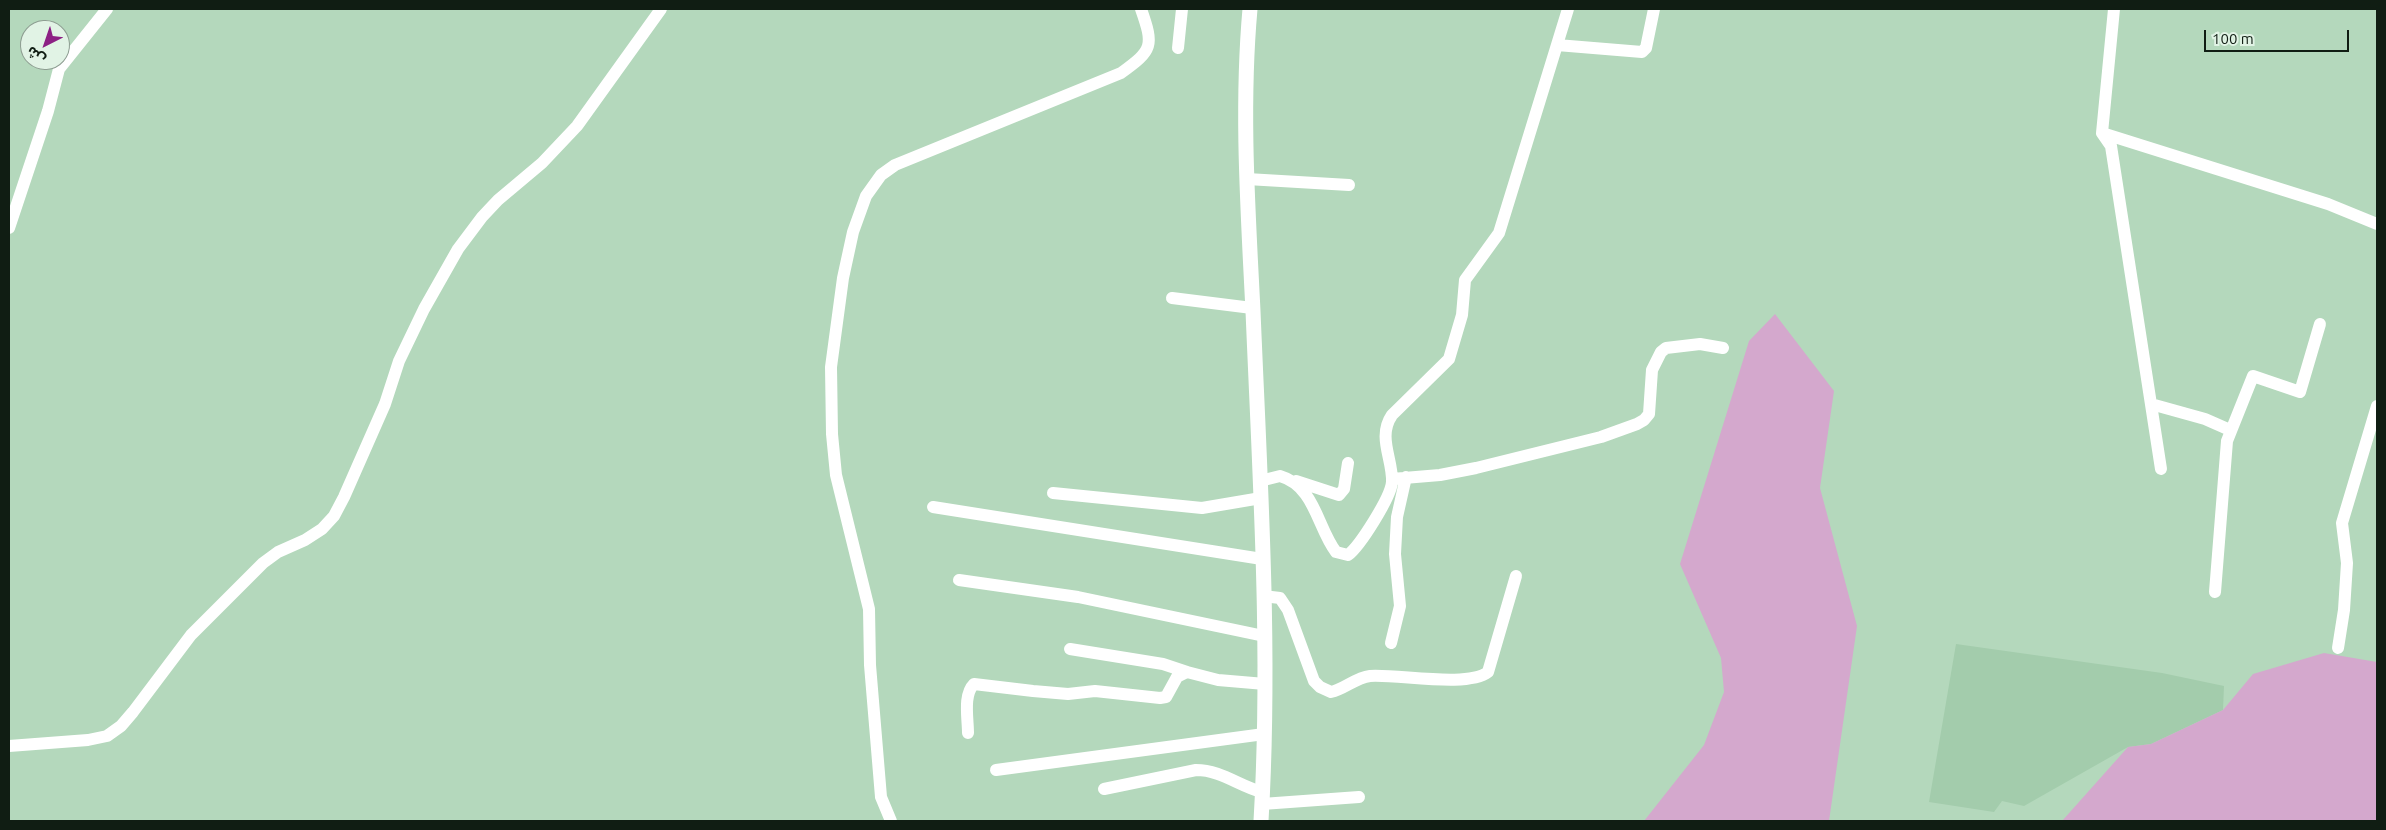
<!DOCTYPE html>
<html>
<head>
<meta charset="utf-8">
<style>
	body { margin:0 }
	#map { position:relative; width:2386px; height:830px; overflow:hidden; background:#b4d8bc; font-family:Ubuntu,"Noto Sans Arabic",sans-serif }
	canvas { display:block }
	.frame { position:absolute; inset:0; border:10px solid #101d13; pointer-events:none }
	.north { position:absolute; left:20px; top:20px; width:50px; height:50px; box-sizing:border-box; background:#e1f3e5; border:1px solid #8d9d91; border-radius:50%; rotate:221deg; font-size:14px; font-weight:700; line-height:20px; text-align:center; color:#101d13 }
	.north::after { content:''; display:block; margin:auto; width:18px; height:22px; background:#8c2084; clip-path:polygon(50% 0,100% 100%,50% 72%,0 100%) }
	.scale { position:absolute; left:2204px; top:30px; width:145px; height:22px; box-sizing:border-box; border:2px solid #101d13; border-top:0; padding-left:6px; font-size:15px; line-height:18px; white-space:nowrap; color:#101d13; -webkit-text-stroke:4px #e1f3e5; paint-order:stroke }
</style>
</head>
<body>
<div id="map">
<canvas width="2386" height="830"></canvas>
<div class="frame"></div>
<div class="north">ش</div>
<div class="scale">100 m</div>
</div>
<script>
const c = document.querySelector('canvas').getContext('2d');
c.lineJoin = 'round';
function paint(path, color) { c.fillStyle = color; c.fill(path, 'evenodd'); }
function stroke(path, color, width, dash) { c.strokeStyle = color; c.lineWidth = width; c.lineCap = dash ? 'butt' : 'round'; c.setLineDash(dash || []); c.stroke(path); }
paint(new Path2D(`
	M1956 644 2162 673 2224 686 2223 710 2151 744 2128 747 2024 806 2002 801 1994 812 1929 802Z`), '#a3ccac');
paint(new Path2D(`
	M1775 314 1834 391 1820 488 1857 626 1829 821H1644L1704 745 1724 692 1721 658 1680 564 1749 341Z
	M2324 653 2377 662V821H2062L2128 747 2151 744 2223 710 2253 674Z`), '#d4a8cd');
stroke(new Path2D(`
	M2114 9 2102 133 2111 146 2161 469
	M1557 45 1642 52 1646 48 1654 9
	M1178 48 1182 9
	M2102 133 2328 204 2377 224
	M1247 179 1349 185
	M9 228 48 111 59 69 107 9
	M1172 298 1252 308
	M2151 404 2205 419 2230 430
	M1392 479 1440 475 1476 468 1601 437 1637 424 1644 420 1649 414 1652 370 1661 352 1666 348 1700 344 1723 348
	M1260 481 1280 476C1315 486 1317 527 1336 552L1348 555C1360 546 1391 497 1392 482 1393 459 1377 437 1392 415L1449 359 1462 315 1465 280 1499 233 1568 9
	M1296 481 1339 495 1344 489 1348 463
	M1053 493 1202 508 1261 498
	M933 507 1262 559
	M959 580 1078 597 1264 636
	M2215 592 2227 441 2253 376 2300 392 2320 324
	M1263 596 1280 598 1288 610 1314 681 1320 687 1331 692C1345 689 1355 678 1370 676 1399 674 1467 688 1488 672L1516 576
	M1391 643 1400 606 1395 554 1397 517 1406 477
	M2338 648 2344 610 2347 563 2342 523 2377 406
	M1070 649 1163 664 1187 672
	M968 733C968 718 963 695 974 684L1033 691 1068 694 1095 691 1160 698 1166 697 1177 677 1187 672 1218 680 1265 684
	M9 746 88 740 107 736 121 726 133 712 191 635 263 563 278 552 305 540 322 529 334 516 344 497 385 404 399 361 424 309 458 249 482 217 498 200 542 163 577 126 661 9
	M996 770 1264 734
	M1104 789 1196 770C1221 770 1239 786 1262 792
	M1262 804 1359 797
	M891 821 881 797 870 665 869 609 836 475 832 434 831 367 843 278 853 232 866 196 881 175 895 165 1121 73C1153 50 1154 46 1141 9`), '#fff', 12);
stroke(new Path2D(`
	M1250 9C1241 109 1248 210 1253 311 1260 481 1271 651 1261 821`), '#fff', 15);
</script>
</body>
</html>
